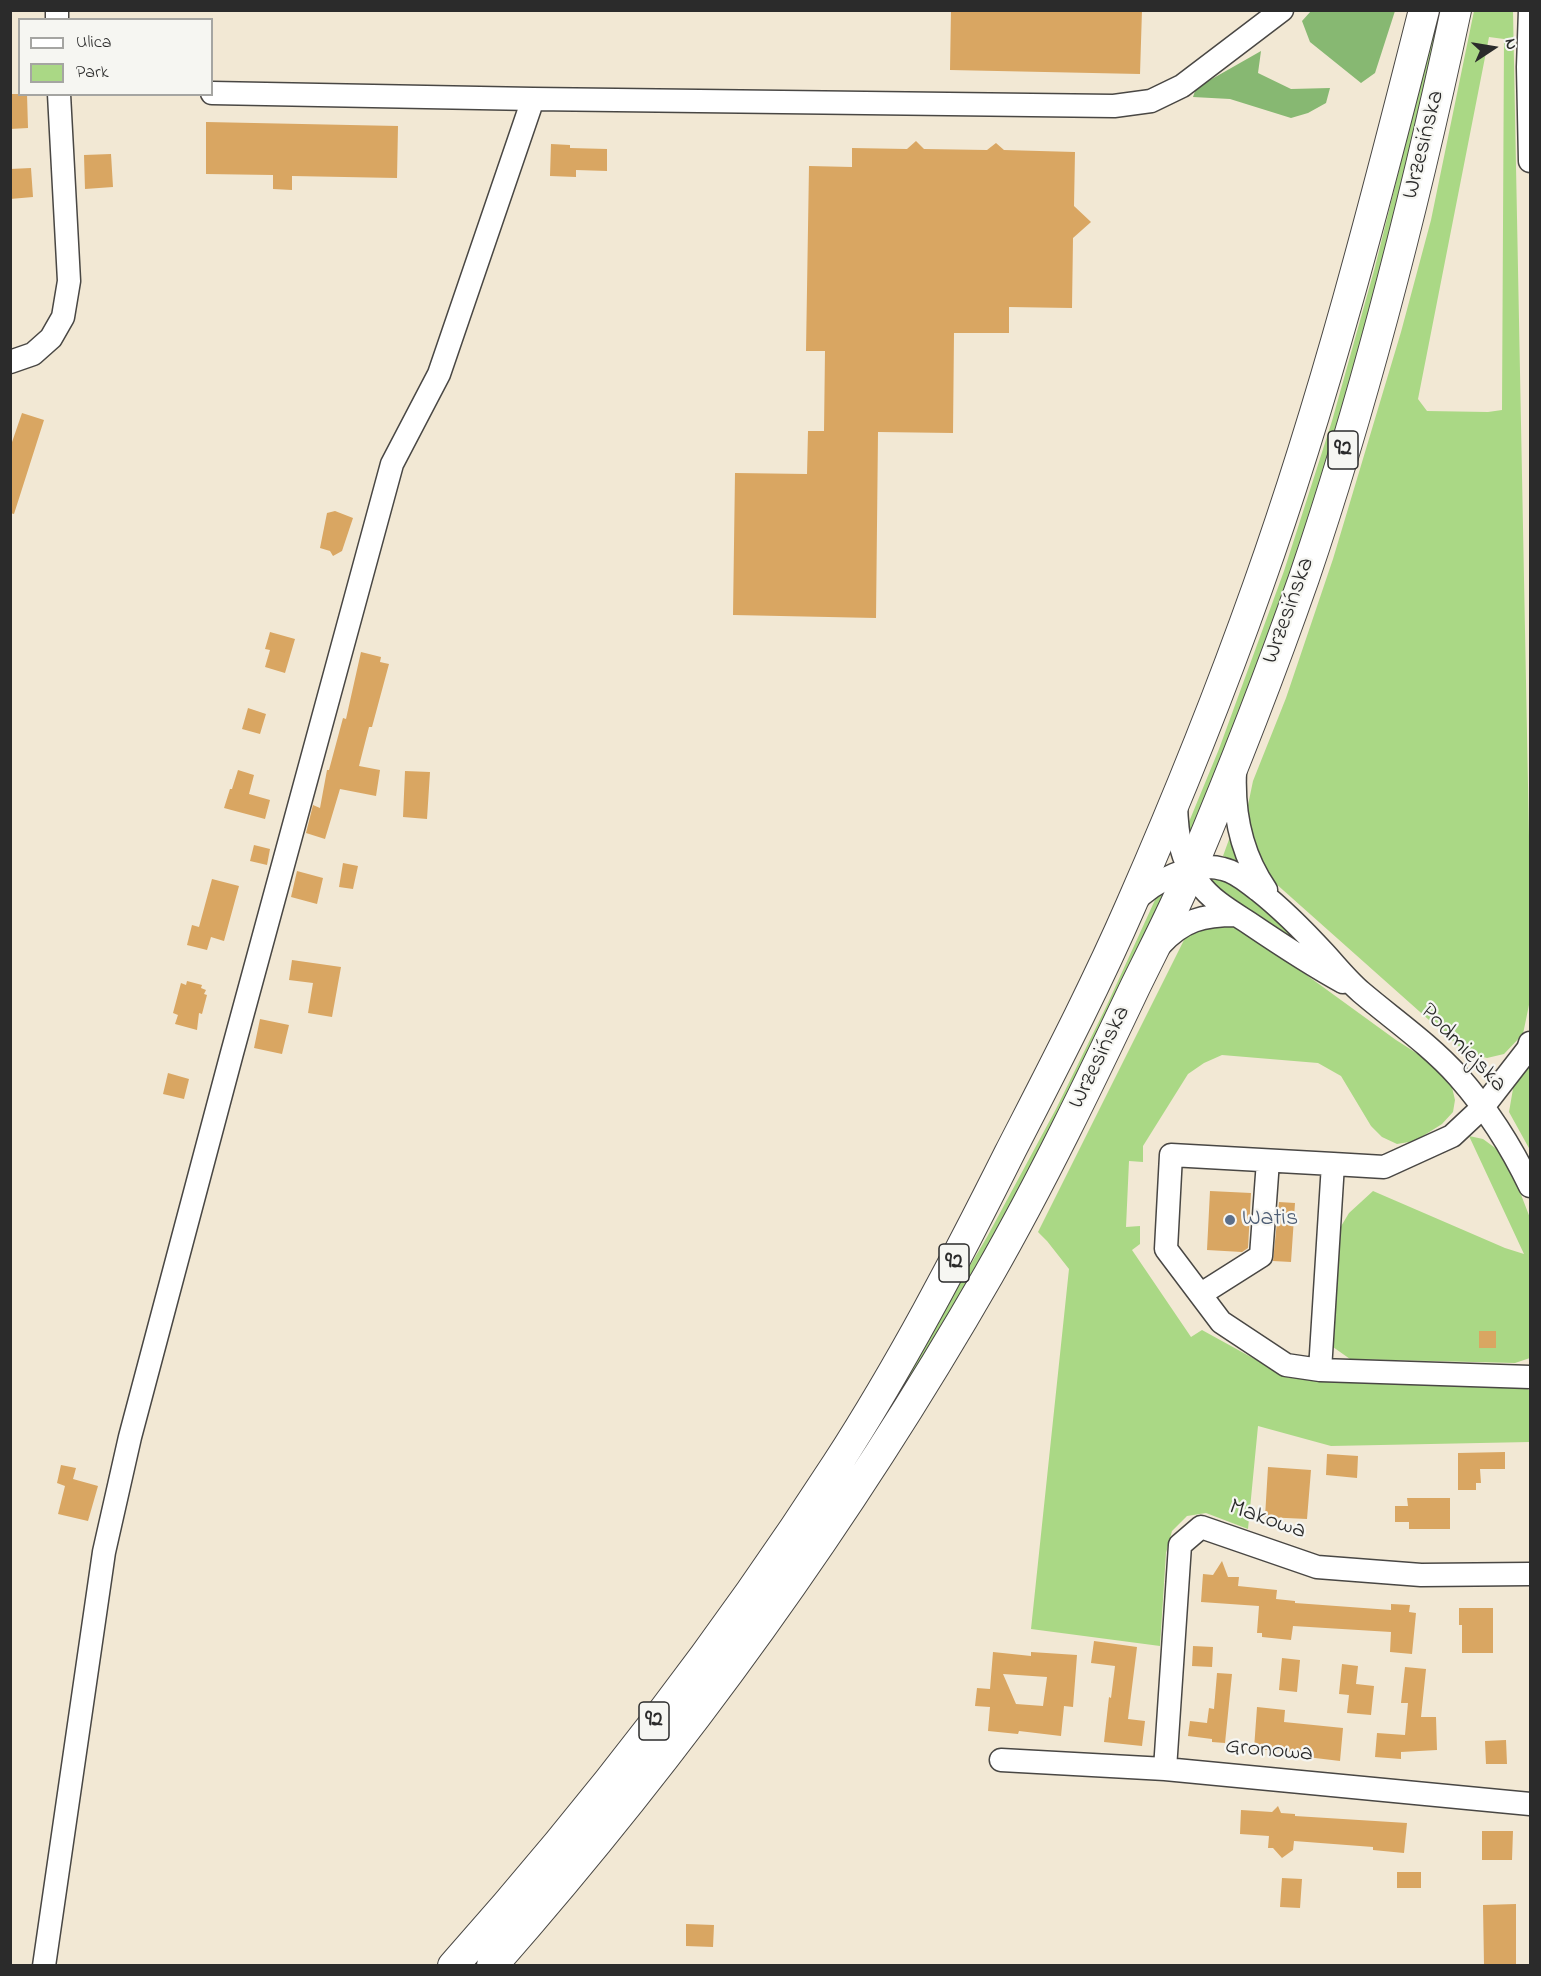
<!DOCTYPE html>
<html>
<head>
<meta charset="utf-8">
<style>
	body { margin:0 }
	#map { position:relative; width:1541px; height:1976px; overflow:hidden; background:#f2e8d4; font-family:"Indie Flower",sans-serif }
	canvas { display:block }
	.frame { position:absolute; inset:0; border:12px solid #2b2b2b; pointer-events:none }
	.legend { position:absolute; left:18px; top:18px; width:195px; height:78px; box-sizing:border-box; background:#f6f6f2; border:2px solid #a5a5a2; margin:0; padding:8px 10px; list-style:none; font-size:18px; color:#2b2b2b }
	.legend li { display:flex; align-items:center; gap:12px; height:30px }
	.legend b { width:30px; border:2px solid #a5a5a2 }
	.north { position:absolute; left:1463px; top:18px; width:60px; height:60px; -webkit-text-stroke:4px #f6f6f2; paint-order:stroke; rotate:78deg; font-size:16px; font-weight:700; line-height:24px; text-align:center; color:#2b2b2b }
	.north::after { content:''; display:block; margin:auto; width:21px; height:27px; background:#2b2b2b; clip-path:polygon(50% 0,100% 100%,50% 72%,0 100%) }
</style>
</head>
<body>
<div id="map">
<canvas width="1541" height="1976"></canvas>
<div class="frame"></div>
<ul class="legend">
<li><b style="height:8px;background:#fff"></b>Ulica</li>
<li><b style="height:16px;background:#aad885"></b>Park</li>
</ul>
<div class="north">N</div>
</div>
<script>
const c = document.querySelector('canvas').getContext('2d');
c.lineJoin = 'round';
function paint(path, color) { c.fillStyle = color; c.fill(path, 'evenodd'); }
function stroke(path, color, width, dash) { c.strokeStyle = color; c.lineWidth = width; c.lineCap = dash ? 'butt' : 'round'; c.setLineDash(dash || []); c.stroke(path); }
function drawText(font, color, halo, rows, align = 'center') {
  c.font = font + ' "Indie Flower",sans-serif'; c.lineWidth = 4.5; c.setLineDash([]); c.textBaseline = 'middle'; c.strokeStyle = halo; c.fillStyle = color; for (const [text, x, y, turn = 0] of rows) {
    c.save(); c.translate(x, y); c.rotate((+turn || 0) * Math.PI / 180); c.textAlign = isNaN(turn) ? turn : align; if (halo) c.strokeText(text, 0, 0); c.fillText(text, 0, 0); c.restore();
  }
}
paint(new Path2D(`
	M1435 11H1445L1410 164 1309 527 1189 846 1184 834 1219 749 1284 571 1332 421 1375 267 1407 138Z
	M1474 11H1513L1530 888V1000L1523 1034 1504 1054 1487 1058 1465 1052 1274 882 1255 854 1250 833 1248 805 1253 781 1286 698 1333 559 1401 332 1431 220ZM1489 37 1504 39 1502 410 1488 412 1427 411 1418 399Z
	M1231 834 1241 864 1223 856Z
	M1225 876 1323 959 1228 896 1212 882 1214 877Z
	M1165 891 1090 1056 973 1276 830 1506 573 1851 476 1965 466 1966 946 1306 987 1237 1056 1109 1107 1005 1155 900 1158 896Z
	M1227 925 1250 934 1396 1040 1432 1063 1451 1083 1455 1100 1453 1112 1442 1124 1415 1141 1397 1144 1382 1137 1371 1126 1341 1076 1318 1063 1222 1055 1204 1063 1188 1074 1143 1146V1162L1129 1161 1126 1227 1140 1226V1244L1132 1250 1191 1337 1202 1330 1289 1378 1521 1384 1530 1391V1442L1331 1446 1258 1426 1248 1529 1206 1513 1187 1516 1172 1531 1166 1553 1160 1646 1031 1629 1069 1269 1047 1241 1038 1232 1187 934 1191 931Z
	M1530 1061V1150L1509 1112 1514 1083Z
	M1469 1136 1483 1139 1498 1150 1515 1179 1530 1218V1358L1515 1363 1350 1359 1333 1347 1330 1335 1334 1238 1349 1213 1373 1191 1505 1248 1524 1254Z`), '#aad885');
paint(new Path2D(`
	M1311 11H1395L1375 73 1361 83 1310 42 1302 21Z
	M1261 51 1258 73 1291 89 1330 88 1326 103 1308 113 1291 118 1230 99 1193 97 1196 88Z`), '#87b872');
paint(new Path2D(`
	M951 10H1142L1140 74 950 70Z
	M10 94H27L28 128 10 129Z
	M206 122 398 126 397 178 292 176V190L273 189V175L206 174Z
	M916 141 924 149 987 150 996 143 1004 150 1075 152 1074 206 1091 222 1073 238 1072 308 1009 307V333H954L953 433 878 432 876 618 733 615 735 473 807 474 808 431H824L825 351H806L809 166 852 167V148L907 149Z
	M551 144 570 145V148L607 149V171L576 170V177L550 176Z
	M111 154 113 187 85 189 84 155Z
	M31 168 33 197 10 199V169Z
	M22 413 44 420 14 514 10 513V448Z
	M335 511 353 518 342 551 333 556 330 551 320 548 327 513Z
	M270 632 295 639 285 673 265 667 270 650 265 649Z
	M361 652 381 657 380 662 389 664 372 727H369L359 766 380 770 376 796 340 789 325 839 306 833 313 805 320 808 327 770H329L343 718 346 719Z
	M248 708 266 714 260 734 242 729Z
	M238 770 254 775 249 794 270 800 265 819 224 808 230 789H232Z
	M405 771 430 772 427 819 403 817Z
	M254 845 270 849 267 865 250 861Z
	M343 863 358 866 353 889 339 887Z
	M297 871 323 878 317 904 291 897Z
	M212 879 239 886 224 941 211 937 207 950 187 945 192 925 199 927Z
	M292 960 341 967 332 1017 308 1013 313 983 289 980Z
	M187 981 202 985 201 988 206 990 204 994 207 995 202 1014 199 1013 197 1030 175 1024 178 1015 173 1013 181 983 186 985Z
	M260 1019 289 1025 282 1054 254 1048Z
	M168 1073 189 1079 184 1099 163 1094Z
	M1210 1191 1251 1193 1248 1248 1242 1252 1207 1250Z
	M1279 1202 1295 1203 1291 1262 1273 1261Z
	M1479 1331H1496V1348H1479Z
	M1505 1452V1469H1480L1481 1483H1476V1490H1458V1453Z
	M1327 1454 1358 1456 1357 1478 1326 1475Z
	M61 1465 76 1468 73 1479 98 1486 88 1521 58 1514 65 1486 57 1483Z
	M1268 1467 1311 1470 1307 1519 1265 1517Z
	M1407 1498H1450V1529H1409V1522H1395V1506H1408Z
	M1222 1561 1228 1577H1239L1238 1586 1277 1590 1276 1599 1295 1601V1603L1391 1610V1604L1410 1605 1409 1612 1416 1613 1412 1654 1390 1652 1391 1632 1293 1626 1291 1640 1262 1637V1633H1257L1259 1606 1201 1602 1203 1574 1213 1575Z
	M1459 1608H1493V1653H1462V1625H1459Z
	M1094 1641 1137 1647 1128 1719 1145 1721 1142 1746 1104 1742 1109 1697 1111 1698 1115 1666 1091 1663Z
	M1193 1646 1213 1647 1212 1667 1192 1666Z
	M993 1652 1031 1656V1652L1077 1655 1073 1707 1064 1706 1061 1736 1019 1731 1018 1734 988 1731 990 1707 975 1706 977 1688 990 1689ZM1003 1674 1047 1677 1043 1706 1016 1704Z
	M1282 1658 1300 1660 1297 1692 1279 1690Z
	M1342 1664 1358 1666 1356 1684 1374 1686 1371 1715 1347 1713 1349 1695 1339 1694Z
	M1405 1667 1426 1669 1421 1717H1436L1437 1750 1401 1752V1759L1375 1757 1377 1733 1405 1735 1408 1703H1401Z
	M1217 1673 1232 1674 1225 1743 1212 1742V1739L1188 1736 1190 1721 1207 1723 1209 1708 1214 1709Z
	M1257 1707 1285 1710 1284 1722 1343 1728 1340 1761 1307 1757 1308 1753 1254 1749Z
	M1506 1740 1507 1764H1486L1485 1741Z
	M1278 1806 1281 1813 1295 1814V1816L1407 1823 1404 1853 1373 1850V1847L1294 1841 1293 1850 1282 1858 1273 1848H1268L1269 1836 1240 1834 1241 1810 1272 1812Z
	M1482 1831H1513L1512 1860H1482Z
	M1397 1872H1421V1888H1397Z
	M1282 1878 1302 1879 1300 1908 1280 1907Z
	M1516 1904V1964L1484 1965 1483 1905Z
	M686 1924 714 1925 713 1947 686 1946Z`), '#d9a662');
const minor = new Path2D(`
	M57 10V20
	M1530 10 1528 67 1530 161
	M212 93 533 99 1114 106 1151 101 1182 86 1282 10
	M10 362 33 354 51 338 63 317 69 281 59 94
	M1235 771C1233 814 1241 854 1266 890
	M1176 805C1177 835 1180 859 1199 883 1211 900 1232 912 1249 923 1280 944 1310 964 1343 982
	M1133 903C1153 881 1193 861 1223 869 1237 872 1247 882 1258 890 1282 909 1303 930 1324 953 1336 966 1348 981 1361 992 1394 1020 1429 1044 1458 1076 1487 1109 1511 1146 1530 1186
	M1160 945C1183 920 1203 915 1236 915
	M1530 1043 1528 1049 1483 1107 1452 1136 1384 1167 1333 1164 1320 1370 1530 1377
	M1201 1294 1261 1256 1268 1161
	M1320 1370 1286 1365 1221 1322 1166 1249 1171 1155 1333 1164
	M1001 1760 1165 1769 1530 1804
	M1165 1769 1180 1545 1201 1527 1317 1567 1421 1575 1530 1574
	M44 1966 104 1552 130 1437 232 1053 392 464 439 374 533 99`);
const major = new Path2D(`
	M453 1966C592 1810 724 1639 837 1464 901 1365 956 1260 1009 1154 1051 1072 1094 990 1131 905 1177 800 1220 693 1258 586 1325 398 1375 204 1424 10
	M492 1966C680 1752 847 1521 989 1274 1042 1181 1089 1084 1135 987 1154 948 1175 908 1192 867 1232 772 1270 675 1304 578 1367 393 1415 202 1456 10`);
stroke(minor, '#494744', 25);
stroke(major, '#494744', 32);
stroke(minor, '#fff', 22);
stroke(major, '#fff', 30);
for (const [x, y, r, color] of [
	[1230,1220,6,"#5c6f8a"]
]) { const dot = new Path2D(); dot.arc(x, y, r, 0, 2 * Math.PI); c.fillStyle = color; c.fill(dot); stroke(dot, '#f6f6f2', 2); }
for (const [x, y, w] of [
	[1343,450,30],
	[954,1263,30],
	[654,1721,30]
]) { const box = new Path2D(); box.roundRect(x - w / 2, y - 19, w, 38, 4.5); c.fillStyle = '#f6f6f2'; c.fill(box); stroke(box, '#2b2b2b', 1.5); }
drawText('bold 22px', '#2b2b2b', null, [
	["92",1343,450],
	["92",954,1263],
	["92",654,1721]
]);
drawText('24px', '#2b2b2b', '#f6f6f2', [
	["Wrzesińska",1425,145,-76],
	["Wrzesińska",1290,611,-70],
	["Podmiejska",1462,1049,46],
	["Wrzesińska",1101,1058,-64],
	["Makowa",1267,1521,19],
	["Gronowa",1269,1752,5]
]);
drawText('24px', '#4e5e75', '#f6f6f2', [
	["Watis",1242,1220]
], 'left');
</script>
</body>
</html>
